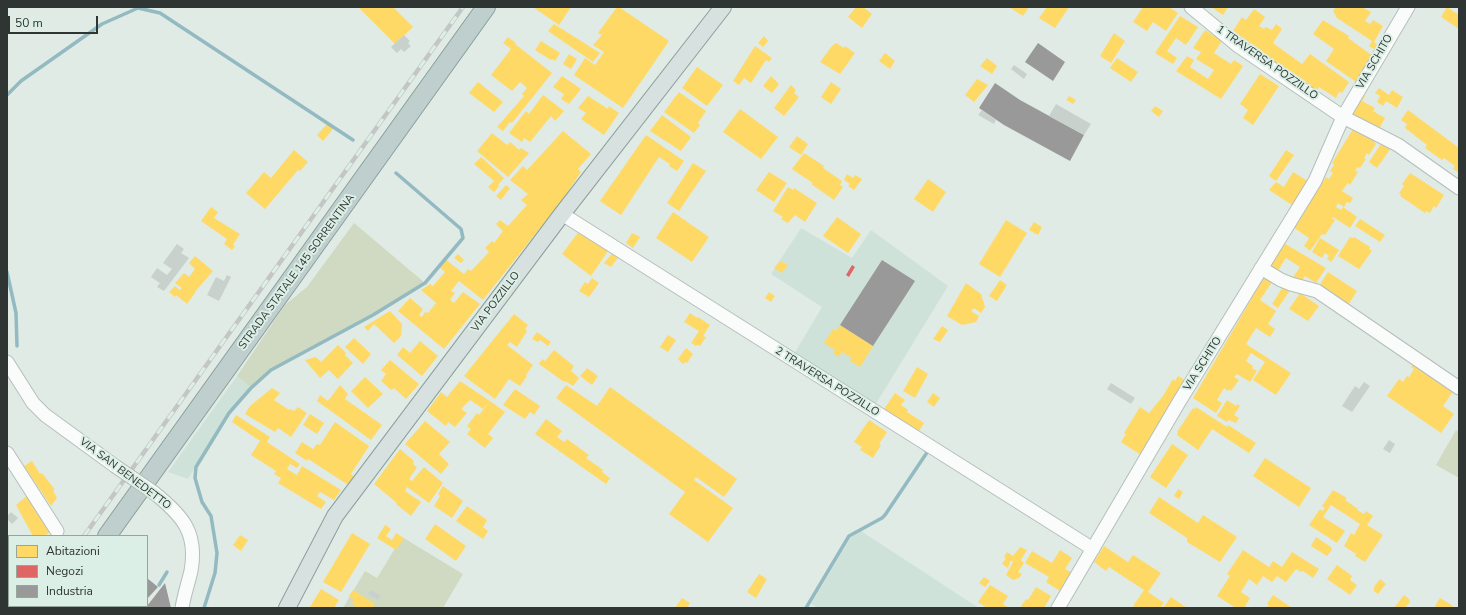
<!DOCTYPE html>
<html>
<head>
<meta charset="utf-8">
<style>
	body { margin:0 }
	#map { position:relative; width:1466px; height:615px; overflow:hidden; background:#e0ebe6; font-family:"Nunito Sans",sans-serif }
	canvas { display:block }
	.frame { position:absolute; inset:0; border:8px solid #2e3532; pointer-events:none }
	.legend { position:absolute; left:8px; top:535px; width:140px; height:72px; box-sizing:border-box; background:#dcefe6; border:1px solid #96a59e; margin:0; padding:5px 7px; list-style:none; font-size:12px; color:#2e3532 }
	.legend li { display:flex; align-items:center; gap:8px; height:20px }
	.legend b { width:20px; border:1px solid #96a59e }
	.scale { position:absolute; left:8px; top:16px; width:90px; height:18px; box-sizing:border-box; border:2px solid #2e3532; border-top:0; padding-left:5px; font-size:12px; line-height:14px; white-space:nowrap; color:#2e3532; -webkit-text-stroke:3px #dcefe6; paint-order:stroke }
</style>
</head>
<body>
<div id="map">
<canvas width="1466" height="615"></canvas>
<div class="frame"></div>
<ul class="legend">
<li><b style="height:11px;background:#ffd966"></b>Abitazioni</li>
<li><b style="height:11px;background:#e06666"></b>Negozi</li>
<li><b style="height:11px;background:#999"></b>Industria</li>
</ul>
<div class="scale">50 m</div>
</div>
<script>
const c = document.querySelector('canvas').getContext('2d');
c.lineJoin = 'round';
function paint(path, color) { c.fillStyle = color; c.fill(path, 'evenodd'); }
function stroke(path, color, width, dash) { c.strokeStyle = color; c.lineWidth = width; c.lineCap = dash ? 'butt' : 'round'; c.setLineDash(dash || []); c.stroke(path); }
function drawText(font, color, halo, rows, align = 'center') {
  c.font = font + ' "Nunito Sans",sans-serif'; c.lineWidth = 4; c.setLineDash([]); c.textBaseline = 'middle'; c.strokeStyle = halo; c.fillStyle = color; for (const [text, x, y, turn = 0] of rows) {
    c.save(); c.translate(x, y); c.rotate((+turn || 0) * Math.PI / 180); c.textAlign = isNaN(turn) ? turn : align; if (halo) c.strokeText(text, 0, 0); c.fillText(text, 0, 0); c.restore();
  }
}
paint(new Path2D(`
	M801 228 852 258 871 230 948 286 874 407 794 354 822 307 771 274Z
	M237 376 251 388 229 413 188 479 168 472Z
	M861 531 962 597 979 608H818L811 604 851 537Z`), '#cfe2d9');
paint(new Path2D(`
	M354 223 425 283 373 315 271 370 251 388 237 376 285 305 307 287Z
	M1456 430 1459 432V478L1436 465Z
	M402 537 463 574 443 608H343L365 571 377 578Z`), '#d0d9c2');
paint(new Path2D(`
	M358 7H393L413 27 395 44Z
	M533 7H571L559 25Z
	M617 7H619L669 41 623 108 574 75 585 58 595 65 604 52 593 45 602 35 598 33Z
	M856 7H863L872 14 862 28 848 17Z
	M1009 7H1029L1023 16Z
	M1047 7H1069L1055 28 1039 18Z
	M1143 7H1169L1178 13 1166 31 1153 22 1147 31 1133 22Z
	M1211 7H1228L1223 15Z
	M1336 7H1362L1371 12 1365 21 1370 24 1373 20 1383 26 1374 42 1378 45 1376 50 1369 46 1372 41 1337 18 1333 11Z
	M1447 7 1459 15V29L1441 17Z
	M1254 9 1265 17 1259 26 1264 29 1266 27 1272 30 1276 24 1282 29 1273 43 1302 64 1310 54 1349 82 1342 93 1339 92 1336 98 1319 87 1317 91 1265 60 1268 56 1233 31 1242 17 1246 20Z
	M1180 16 1198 27 1186 45 1176 38 1167 51 1177 58 1173 64 1155 53Z
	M1323 20 1349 36 1348 38 1373 56 1356 82 1326 61 1334 49 1313 34Z
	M554 24 600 53 593 62 548 31Z
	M1205 30 1222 41 1214 53 1231 64 1234 60 1243 66 1221 99 1176 71 1187 56 1194 60 1190 67 1208 79 1214 70 1196 59 1201 52 1193 48Z
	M1114 33 1125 41 1111 63 1100 56Z
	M764 36 768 41 763 47 758 43Z
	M508 37 516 43 515 44 552 73 512 123 510 122 503 131 497 127 524 96 522 94 527 88 520 82 512 91 491 75 511 49 503 43Z
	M541 41 560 53 555 61 552 59 551 60 535 50Z
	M836 43 844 48 845 46 855 53 840 74 820 62 832 46Z
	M755 46 772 58 769 62 766 60 751 83 744 78 739 85 733 81Z
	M885 53 895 61 890 69 879 61Z
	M569 54 577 59 571 69 563 64Z
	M987 58 997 66 992 74 980 66Z
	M1117 58 1138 72 1131 82 1110 68Z
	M697 67 723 85 707 106 682 88Z
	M1260 74 1279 86 1253 125 1243 118 1248 110 1240 104Z
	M562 76 581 89 569 104 561 99 564 94 553 87Z
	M771 76 779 84 772 93 763 86Z
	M977 79 988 85 974 102 965 95Z
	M478 82 503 102 494 112 469 93Z
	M831 82 841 89 831 104 821 97Z
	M791 85 796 90 794 93 799 97 784 116 774 108Z
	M1379 88 1389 95 1392 90 1403 97 1397 108 1386 101 1383 106 1377 102 1380 96 1375 93Z
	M679 92 706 111 698 123 700 125 694 133 664 112Z
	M1363 94 1365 96 1362 101 1375 108 1373 111 1385 118 1379 129 1352 114Z
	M543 95 564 111 555 121 551 116 530 142 524 138 522 142 509 133 526 111 529 114Z
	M588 96 608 109 609 106 619 113 604 135 581 119 586 113 578 108Z
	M1069 96 1076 100 1073 104 1066 100Z
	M1155 106 1163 111 1159 117 1151 111Z
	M740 109 778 137 761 159 723 132Z
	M1408 110 1459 148V173L1453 169 1455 166 1444 158 1442 160 1425 148 1427 145 1405 128 1407 124 1401 120Z
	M662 115 691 137 681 151 650 131Z
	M327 124 333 129 323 141 317 135Z
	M1353 129H1357L1375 141 1374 142 1376 144 1369 155 1367 153 1364 158 1366 159 1360 168 1358 167 1355 170 1358 172 1350 185 1348 183 1342 191 1353 198 1350 203 1347 202 1344 207 1338 203 1336 207 1341 210 1343 207 1357 217 1350 228 1333 217 1332 218 1335 220 1325 235 1322 234 1310 251 1304 246 1309 238 1293 227 1326 177 1329 179 1333 173 1330 171 1334 165 1332 163Z
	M563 131 591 154 578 169 581 172 563 199 483 300 459 281 451 291 455 293 450 300 454 303 463 292 480 304 444 349 398 311 410 298 423 309 419 315 422 317 425 312 428 313 436 303 421 290 430 284 433 286 445 272 438 266 445 259 464 274 468 269 471 271 489 252 485 248 492 241 494 243 503 231 496 224 500 220 508 226 527 205 521 200 528 194 510 180 523 166 527 170Z
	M492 133 507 145 510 142 519 150 521 148 529 153 508 177 477 151Z
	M646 135 684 161 677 171 669 166 670 164 659 157 621 215 600 201Z
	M797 136 808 144 801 155 789 147Z
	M1382 142 1391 148 1377 168 1369 162Z
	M294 150 308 162 300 171 298 170 265 209 246 193 264 172 271 178Z
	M1286 150 1294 155 1276 181 1269 176Z
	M804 153 824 166 823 168 842 181 840 185 843 187 834 200 811 184 813 183 792 169Z
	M481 157 504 178 498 185 499 186 494 192 488 187 494 181 474 164Z
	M693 163 706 171 679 211 667 203Z
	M769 172 787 183 774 202 756 190Z
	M1293 172 1311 183 1292 205 1269 190 1276 182 1284 187Z
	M1410 173 1444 195 1436 208 1434 206 1430 213 1426 211 1425 213 1400 196 1401 194 1399 193 1404 186 1402 184Z
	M847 174 853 178 855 175 862 179 854 190 848 186 850 184 844 180Z
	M928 179 946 192 933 212 914 199Z
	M506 185 510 188 501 200 496 196Z
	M788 187 793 190 794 188 817 203 805 222 795 215 788 223 781 219 783 217 773 211Z
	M211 207 218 212 214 218 240 234 233 245 235 246 232 250 224 244 227 239 201 221Z
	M673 212 709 237 692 262 656 238Z
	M837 217 861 234 848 253 823 236Z
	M1360 219 1385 235 1380 242 1355 226Z
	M1006 220 1027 233 1000 277 979 264Z
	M1034 222 1042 227 1038 235 1029 230Z
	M580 230 608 251 591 276 562 254Z
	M632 233 640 237 633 248 626 243Z
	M1350 237 1353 238 1354 237 1370 247 1369 249 1372 251 1359 269 1338 256Z
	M1320 238 1339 250 1331 262 1327 259 1329 256 1325 253 1322 258 1312 252Z
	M1282 242 1326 268 1316 283 1305 276 1300 284 1292 279 1300 267 1286 258 1277 272 1267 265Z
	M615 250 621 254 611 267 604 263Z
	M458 254 464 260 461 263 454 258Z
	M195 256 213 271 195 292V293L187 304 176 295 175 297 169 292 175 286 180 290 182 288 175 283 184 273 189 277 195 269 189 263Z
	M780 261 788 265 782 273 774 268Z
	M1263 272 1274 279 1260 300 1276 311 1268 324 1275 329 1270 337 1256 328 1246 344 1291 373 1276 395 1253 380 1265 362 1251 353 1246 361 1253 366 1252 368 1257 371 1250 382 1237 374 1234 377 1239 380 1231 391 1229 389 1228 391 1224 388 1217 400 1222 403 1216 413 1193 398 1252 298 1248 296Z
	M1328 272 1357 291 1348 305 1319 286Z
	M592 278 599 283 589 297 579 291 585 282 588 284Z
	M1000 280 1007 285 997 301 989 296Z
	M966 283 981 294 985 307 981 313 974 308 971 311 979 316 976 322 962 325 947 316Z
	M1284 285 1291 289 1278 308 1272 304Z
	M769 292 775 296 771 302 765 298Z
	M1300 293 1319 306 1308 321 1289 309Z
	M390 311 402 324 401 336 394 343 374 324 368 331 364 327Z
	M690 313 697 318 698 317 710 325 703 336 706 337 700 346 697 345 696 346 691 343 699 331 684 322Z
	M514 314 528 325 525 329 527 331 517 347 510 342 507 345 533 365 526 375 527 376 520 386 509 379 495 399 464 376Z
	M840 325 873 346 860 367 850 361 852 358 842 352 839 357 833 353 835 350 824 343 833 329 836 331Z
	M942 326 948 330 940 342 933 339Z
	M537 332 551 342 548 346 540 340 538 342 532 339Z
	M668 335 676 340 668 352 660 347Z
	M354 338 371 354 363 364 345 347Z
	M420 341 438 356 422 376 397 355 403 347 410 353Z
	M338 345 346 353 345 355 353 363 338 379 329 370 320 378 305 360 316 357 321 362Z
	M686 348 693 354 687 363 685 362 683 364 678 359Z
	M554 350 574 366 571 371 579 378 573 386 565 381 564 382 539 364 542 359 545 361Z
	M390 360 419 384 406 399 394 388 391 390 381 381 386 374 381 370Z
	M1415 361 1456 387 1443 406 1454 414 1441 433 1387 396 1399 379 1403 382 1407 376 1409 377 1414 369 1411 367Z
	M917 367 928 374 915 398 903 391Z
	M587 368 598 376 592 385 580 376Z
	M1178 376 1188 382 1141 455 1121 442 1126 434 1124 433 1140 407 1149 413 1163 396 1173 379 1175 381Z
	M365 377 383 394 368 408 351 391Z
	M460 381 490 401 483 409 470 400 461 409 467 413 455 427 448 422 446 426 427 411 441 392 447 397Z
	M340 385 348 394 345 399 382 425 371 440 317 401 320 395 328 401Z
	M566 385 597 406 610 387 737 479 724 497 696 477 694 480 733 508 708 542 669 514 685 492 556 398Z
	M272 388 280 393 274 400 289 410 290 409 294 411 298 407 307 413 291 437 278 428 275 432 245 414 250 406Z
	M515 389 540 406 534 415 530 412 525 419 503 405Z
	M895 393 905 400 901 405 908 410 907 412 924 423 918 433 882 412Z
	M933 393 940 398 934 407 927 402Z
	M1227 400 1236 406 1237 404 1240 406 1234 415 1239 418 1236 423 1229 420 1227 422 1217 416Z
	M490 401 505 412 488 434 493 438 485 448 467 434 471 429 467 426 477 413 479 415Z
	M1196 407 1227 427 1228 425 1256 443 1249 453 1212 429 1198 450 1177 435 1178 433 1177 432 1193 408 1195 409Z
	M310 414 324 423 317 434 303 425Z
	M236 415 270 437 267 442 300 464 297 468 290 464 287 469 297 475 302 466 341 490 334 500 320 492 317 496 326 502 321 509 278 483 281 478 274 474 276 471 251 455 260 441 232 422Z
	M546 419 562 431 557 437 564 442 567 439 589 455 586 458 603 470 602 472 610 478 606 484 535 434Z
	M869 420 887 432 879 444 881 445 873 458 860 450 862 447 854 442Z
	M425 421 450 442 439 454 449 464 441 474 405 444Z
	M335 422 369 446 351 474 355 477 350 486 308 459 307 461 295 453 302 442 313 449 317 444 320 445Z
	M1172 444 1188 455 1166 488 1150 477Z
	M400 449 414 461 413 464 417 467 409 479 412 481 424 467 443 483 429 503 407 487 405 491 421 502 411 516 396 504 397 503 374 484Z
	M1265 458 1311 488 1299 507 1253 476Z
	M32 461 40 474 42 473 55 490 53 491 57 498 51 506 24 466Z
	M443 486 463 501 452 518 434 506 440 496 438 494Z
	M1178 489 1183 492 1179 499 1174 496Z
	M1333 490 1347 498 1345 500 1358 509 1357 510 1364 514 1366 511 1373 516 1367 525 1383 535 1365 562 1355 556 1356 554 1344 546 1351 533 1354 535 1360 524 1331 505 1323 517 1345 531 1337 543 1309 525 1320 509 1322 511 1325 508 1322 506Z
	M29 494 52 531 44 536H33L16 505Z
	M1159 497 1198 523 1203 515 1237 537 1220 562 1187 542V538L1149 513Z
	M467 506 487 520 483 527 488 531 483 539 456 521Z
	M435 524 466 546 456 561 425 539Z
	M385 525 391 529 386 536 392 540 396 533 404 538 396 550 377 538Z
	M352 533 370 544 341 592 323 582Z
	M240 535 248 540 241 551 233 545Z
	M1316 537 1331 547 1332 550 1327 556 1311 546Z
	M1104 546 1128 562 1133 555 1161 573 1148 592 1164 603 1160 608H1137L1133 606 1144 590 1109 567 1106 571 1094 562Z
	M1020 547 1027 550 1021 560 1024 563 1018 572 1022 574 1019 578 1013 580 1006 575 1013 562 1011 560 1008 568 1002 564 1006 558 1004 557 1007 552 1013 556Z
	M1060 550 1072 558 1065 569 1071 572 1060 591 1046 582 1049 577 1025 563 1032 551 1052 563Z
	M1243 550 1269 567 1273 561 1282 567 1292 552 1319 569 1313 578 1303 571 1301 572 1296 569 1286 582 1277 576 1272 582 1263 576 1257 585 1249 579 1241 592 1250 598 1244 608H1236L1217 596 1230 576 1227 574Z
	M1337 565 1352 576 1350 580 1357 585 1350 595 1327 579Z
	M759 574 767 579 756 598 747 592Z
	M984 577 990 581 985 587 979 583Z
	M1380 579 1386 584 1378 594 1374 591V587Z
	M990 585 1008 596 1003 604 1009 608H987L978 602Z
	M1036 587 1051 596 1044 608H1025L1021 606 1026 599 1028 600Z
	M321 589 339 600 334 608 310 607Z
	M353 590 375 604 373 606 376 608H354L355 605 352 603 354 600 349 596Z
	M1273 595 1292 608H1267L1269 605 1267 604Z
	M1404 595 1409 599 1410 602 1405 608H1394Z
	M1171 597 1187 608H1163Z
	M682 598 690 603 687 608H675Z
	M1440 598 1453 606 1452 608H1438L1435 606Z`), '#ffd966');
paint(new Path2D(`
	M852 265 855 267 849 277 846 275Z`), '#e06666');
paint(new Path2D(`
	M1038 43 1065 62 1053 81 1025 62Z
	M995 83 1020 100 1084 135 1070 161 1004 125 979 108Z
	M882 260 915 281 873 346 840 325Z
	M147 578 158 587 147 599Z
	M165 583 171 608H124L126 606H147Z`), '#999');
stroke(new Path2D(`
	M7 95 21 81 102 24 138 8 160 13 353 140
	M7 272 16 313 17 346
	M7 575H9
	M159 585 167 572
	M204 608 215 573 217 553 211 516 202 502 195 478 196 467 229 413 251 388 271 370 373 315 425 283 463 238 461 229 396 173
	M806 608 849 536 882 518 885 515 928 451 925 450`), '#94bac1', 3.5);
paint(new Path2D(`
	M404 35 410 41 408 43 411 46 404 52 401 49 397 53 391 47Z
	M1014 65 1027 74 1024 79 1011 69Z
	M1056 104 1091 124 1084 135 1049 116Z
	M982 110 996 120 994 124 978 115Z
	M177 244 184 249 181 253 189 258 164 291 157 287 160 283 151 277 157 268 167 275 172 269 163 263Z
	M227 275 231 277 219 301 207 295 216 277 224 281Z
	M1364 382 1370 386 1352 412 1342 406 1355 386 1359 389Z
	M1111 383 1135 398 1131 404 1107 389Z
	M1389 440 1395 444 1390 453 1383 449Z
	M11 512 18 518 12 524 7 519V516Z
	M371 590 381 596 378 600 368 594Z`), '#c9d1cc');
const minor = new Path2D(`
	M1191 7 1237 45 1343 117 1398 145 1459 188
	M562 214 1093 549
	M1261 268 1281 280 1291 284 1317 291 1459 388
	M7 362 33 403 45 415 115 466
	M7 453 57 531
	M153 492C182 515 198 532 191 571 188 584 184 595 182 608
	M110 606 112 608
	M1058 608 1179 402 1315 181 1343 117 1408 7`);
const major = new Path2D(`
	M287 608 335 516 562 214 723 7`);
const highway = new Path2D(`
	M107 536 486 7
	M56 608 57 606`);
stroke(minor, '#b6bebb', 15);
stroke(major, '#8b9f9c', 18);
stroke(highway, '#8b9f9c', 20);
stroke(minor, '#fafcfb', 13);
stroke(major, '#d7e1e0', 16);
stroke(highway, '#bfcfcd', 18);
const rail = new Path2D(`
	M84 536 463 7
	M32 608 33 606`);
stroke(rail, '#c3c6c5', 4.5);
stroke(rail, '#dcefe6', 3, [9]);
const minorBridge = new Path2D(`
	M115 466 153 492`);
stroke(minorBridge, '#b6bebb', 15, []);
stroke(minorBridge, '#fafcfb', 13);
drawText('11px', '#2e3532', '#dcefe6', [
	["VIA SCHITO",1375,62,-60],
	["1 TRAVERSA POZZILLO",1267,63,35],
	["STRADA STATALE 145 SORRENTINA",297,272,-54],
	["VIA POZZILLO",496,302,-53],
	["VIA SCHITO",1203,364,-58],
	["2 TRAVERSA POZZILLO",827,382,32],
	["VIA SAN BENEDETTO",125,474,37]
]);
</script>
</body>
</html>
